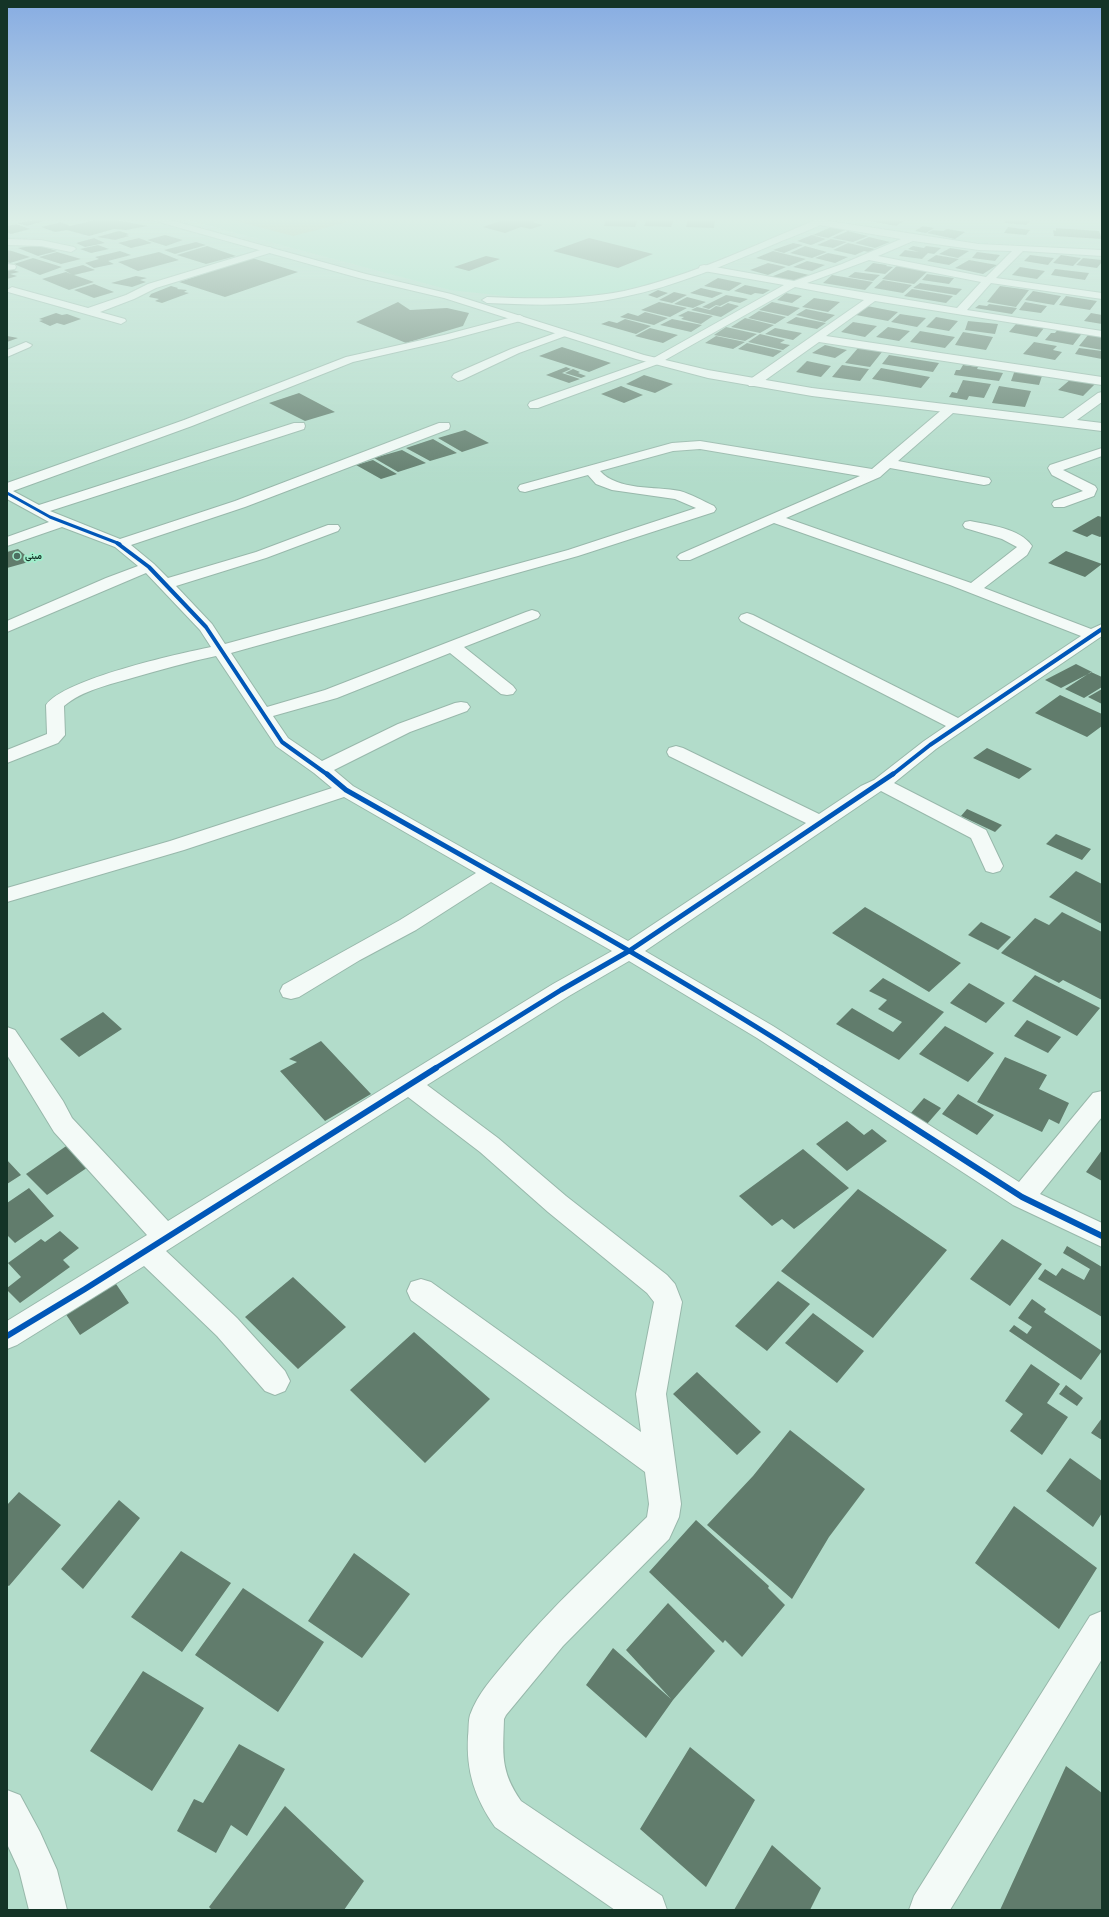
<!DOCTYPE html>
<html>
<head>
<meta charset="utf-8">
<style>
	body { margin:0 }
	#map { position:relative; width:1109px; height:1917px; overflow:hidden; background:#b2dcca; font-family:Manrope,sans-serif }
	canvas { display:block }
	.frame { position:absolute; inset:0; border:8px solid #143427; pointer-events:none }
</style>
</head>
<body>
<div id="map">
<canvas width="1109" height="1917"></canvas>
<div class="frame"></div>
</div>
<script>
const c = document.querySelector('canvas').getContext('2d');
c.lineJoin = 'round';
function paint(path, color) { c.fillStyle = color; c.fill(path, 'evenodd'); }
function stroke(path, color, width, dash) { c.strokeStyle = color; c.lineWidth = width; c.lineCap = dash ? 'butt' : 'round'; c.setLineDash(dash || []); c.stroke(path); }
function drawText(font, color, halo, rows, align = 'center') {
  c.font = font + ' Manrope,Vazirmatn,sans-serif'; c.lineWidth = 4; c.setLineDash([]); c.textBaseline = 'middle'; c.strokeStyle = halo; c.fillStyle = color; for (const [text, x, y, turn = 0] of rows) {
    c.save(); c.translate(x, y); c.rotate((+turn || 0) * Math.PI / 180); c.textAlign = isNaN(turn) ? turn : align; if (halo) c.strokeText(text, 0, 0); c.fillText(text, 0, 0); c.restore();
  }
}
paint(new Path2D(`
	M184 219H819L669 279 612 293 571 297 524 298 450 290Z`), '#9fe2c5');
paint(new Path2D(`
	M228 219H353L344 223 293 236Z`), '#b2c398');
paint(new Path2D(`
	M40 219 47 220 27 226 17 223Z
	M99 219H120L117 220 148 226 126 230 114 229 89 236 67 230 55 232 41 227 61 222 70 226Z
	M490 219H542L532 222 543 225 531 229 521 227 505 233 483 227 500 221Z
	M606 219H638L635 227 604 226Z
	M647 219H674L671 227 644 226Z
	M688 219H715L714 228 686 227Z
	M873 219H900L898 220 904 221 896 226 869 221Z
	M1007 219H1032L1026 225 1004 223Z
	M16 224 30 229 11 234 7 232V226Z
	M923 226 934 228 926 233 915 231Z
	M831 227 845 230 828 238 813 235Z
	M1008 227 1030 230 1026 235 1004 233Z
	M1056 228 1099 231 1102 239 1054 236 1053 230 1056 231Z
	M947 229 965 232 955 239 927 233 933 230 943 231Z
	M119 231 129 234 126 235 129 236 115 240 97 237Z
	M848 231 868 236 853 242 832 238Z
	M165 235 183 240 166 246 147 240Z
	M812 235 826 239 811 245 797 241Z
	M869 237 890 242 875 248 855 243Z
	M94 238 105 243 85 247 76 243Z
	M139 238 152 243 131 248 118 243Z
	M589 238 653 254 618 268 553 251Z
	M831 239 847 242 833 248 817 245Z
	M196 242 206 245 175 254 164 250Z
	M793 243 803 245 784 253 773 250Z
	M848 243 875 249 869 252 864 251 855 255 833 250Z
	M38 245 57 251 38 256 18 248Z
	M98 245 109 249 91 253 80 249Z
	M207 246 236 256 206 264 177 255Z
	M805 246 827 252 812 258 790 253Z
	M913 246 924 248 926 246 941 248 934 254 928 253 922 259 899 256 905 250 919 252 908 249Z
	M950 248 969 251 958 258 939 254Z
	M7 250 12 251 30 257 10 263 7 262Z
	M120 251 131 255 108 261 114 264 94 268 85 263 99 259 95 257Z
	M773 251 806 259 789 266 756 258Z
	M57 252 81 259 61 264 39 257Z
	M159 252 179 260 138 271 118 262Z
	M977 252 1000 255 995 261 972 258Z
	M828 253 848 257 835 263 815 258Z
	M936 255 959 259 949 265 927 261Z
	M1030 255 1054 258 1048 265 1024 261Z
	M1061 255 1081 258 1073 266 1053 263Z
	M486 256 500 259 469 271 454 267Z
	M33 258 62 267 40 275 14 264Z
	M252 258 298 272 225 297 179 282Z
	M1083 258 1102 260V262L1097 268 1076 265Z
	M969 260 997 265 983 274 955 268Z
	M807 261 825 265 812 271 793 267Z
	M768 263 786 267 768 275 750 270Z
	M873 263 887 265 886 266 893 267 885 274 864 271Z
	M83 265 95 270 74 275 94 282 69 290 42 279 66 272 71 274 64 270Z
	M898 265 929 270 914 284 882 279Z
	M1020 267 1045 271 1037 279 1012 275Z
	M7 268 19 272 10 274 17 276 7 279Z
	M1055 269 1089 273 1085 280 1051 275Z
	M788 270 809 275 795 281 771 277Z
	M855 272 880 275 873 281 848 277Z
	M927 274 954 278 949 284 922 280Z
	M832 275 873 282 865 290 823 283Z
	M136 276 147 278 140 280 146 282 132 287 111 283Z
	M718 278 742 283 729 291 704 286Z
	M883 280 912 285 903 293 874 288Z
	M920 283 962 289 956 295 913 288Z
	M94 284 114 292 94 298 74 290Z
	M745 285 770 290 763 294 755 293 751 295 734 291Z
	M171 286 178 288 177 289 187 290 184 292 189 293 162 303 155 301 159 299 149 297 151 294Z
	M1000 286 1029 290 1016 307 987 302Z
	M701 288 723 293 712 298 690 293Z
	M912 289 953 296 946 303 904 296Z
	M658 290 668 293 657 298 648 295Z
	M1033 291 1061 296 1054 305 1025 300Z
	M674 292 687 295 672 303 659 300Z
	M786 293 802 296 792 303 777 300Z
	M726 295 748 299 740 303 730 301 720 306 716 305 709 309 702 307Z
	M1066 296 1097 301 1090 310 1059 305Z
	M687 297 706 302 693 308 674 304Z
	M814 298 840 302 828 312 802 307Z
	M398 302 410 310 447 308 469 313 463 326 406 343 356 322Z
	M659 302 687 308 670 317 641 310Z
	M772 302 800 308 788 316 759 310Z
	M1025 302 1047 306 1041 313 1019 310Z
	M728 303 739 306 721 317 691 310 697 307 710 310 716 306 721 307Z
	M989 304 1017 308 1012 314 975 308 979 305 987 306Z
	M867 306 898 312 888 321 856 315Z
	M806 309 835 315 825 322 796 315Z
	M688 311 713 316 701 324 681 319 684 317 678 316Z
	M759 311 786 317 775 324 748 318Z
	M645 312 668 318 654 325 620 317 628 313 638 316Z
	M56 313 62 315 67 314 81 319 64 325 57 323 50 326 39 321 43 320 39 319Z
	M1091 313 1102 315V324L1084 321Z
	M900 314 926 318 917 327 891 322Z
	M796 317 826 323 817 329 786 323Z
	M936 317 958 321 949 331 926 327Z
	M745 318 774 325 760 333 731 327Z
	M625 319 651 326 636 334 601 324 609 321 617 323Z
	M672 319 702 325 691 332 660 325Z
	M968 321 998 324 995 334 965 330Z
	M853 322 877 326 865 337 841 332Z
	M1016 324 1044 328 1037 337 1009 332Z
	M726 327 757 334 745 341 714 335Z
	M888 327 910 331 899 341 876 337Z
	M650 328 678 335 663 343 635 336Z
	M775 328 802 333 793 340 765 334Z
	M1059 328 1083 332 1073 345 1045 340 1051 333H1055Z
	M920 331 955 337 945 348 910 342Z
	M963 332 993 337 986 350 955 345Z
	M760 334 785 340 780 343 790 345 783 350 748 342Z
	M1088 335 1102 337V350L1079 346Z
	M7 336 18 338 7 342Z
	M716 336 745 342 733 349 705 343Z
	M1034 342 1057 346 1053 350 1062 352 1055 360 1023 354Z
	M747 343 782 351 773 357 738 349Z
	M825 345 847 350 835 358 812 353Z
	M562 347 611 363 589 372 539 356Z
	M858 348 882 352 870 367 845 363Z
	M1079 348 1102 351V359L1075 354Z
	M889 355 939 363 933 372 882 364Z
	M807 361 831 366 821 377 796 372Z
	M842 365 869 369 860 381 832 377Z
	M963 365 978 367 977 369 1003 373 999 381 954 375 956 370H960Z
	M566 367 571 369 562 373 580 379 569 383 546 375Z
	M881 368 930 377 921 388 872 379Z
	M573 369 580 372 578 373 586 376 581 378 565 373Z
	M1015 370 1042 376 1039 385 1011 381Z
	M644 375 673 384 655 393 626 384Z
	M1071 379 1095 384 1083 396 1058 390Z
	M963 380 991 384 984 398 969 396 967 400 949 397 952 392 957 393Z
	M621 386 643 395 624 403 601 394Z
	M999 386 1031 391 1025 407 992 403Z
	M299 393 335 412 305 421 269 403Z
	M465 430 489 443 462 452 438 438Z
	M433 439 457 453 430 461 406 448Z
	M402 450 426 463 398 472 374 458Z
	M373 460 397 474 381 479 356 465Z
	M1098 516 1102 517V536L1100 537 1092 534 1087 537 1072 531Z
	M18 549 32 561 7 568V552Z
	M1066 551 1102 564 1085 577 1048 563Z
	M1076 664 1092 672 1061 688 1045 680Z
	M1091 672 1102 677V687L1084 698 1065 689Z
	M1102 689V704L1088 697Z
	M1060 695 1102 714V726L1087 737 1035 713Z
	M987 748 1032 769 1019 779 973 758Z
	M967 809 1002 825 995 832 961 816Z
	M1056 834 1091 849 1082 860 1046 844Z
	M1076 871 1102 884V924L1049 897Z
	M865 907 961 963 929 992 832 933Z
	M1062 912 1102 932V1000L1063 980 1059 983 1001 953 1035 918 1049 925Z
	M981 922 1011 937 998 950 968 935Z
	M1035 975 1100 1008 1077 1036 1012 1001Z
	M883 978 944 1012 899 1060 836 1024 852 1008 893 1032 902 1022 878 1009 887 1000 869 991Z
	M969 983 1005 1003 986 1023 950 1003Z
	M103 1012 122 1029 79 1057 60 1039Z
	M1027 1020 1061 1037 1048 1053 1014 1036Z
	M945 1026 994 1053 968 1082 919 1054Z
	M321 1041 371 1094 325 1121 280 1071 297 1062 289 1059Z
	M1005 1057 1047 1075 1039 1089 1069 1103 1059 1124 1049 1119 1042 1132 977 1102Z
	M958 1094 994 1115 977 1135 942 1114Z
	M924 1098 941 1108 927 1124 910 1114Z
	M847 1121 864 1135 872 1129 887 1141 847 1171 816 1144Z
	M72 1142 94 1163 47 1195 26 1174Z
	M803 1149 849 1188 794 1229 782 1219 772 1226 739 1196Z
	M1102 1150V1181L1086 1172Z
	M7 1160 21 1175 7 1184Z
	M29 1188 54 1216 15 1243 7 1235V1203Z
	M858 1189 947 1250 873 1338 781 1271Z
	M60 1231 79 1248 63 1260 70 1267 20 1303 7 1290V1288L21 1277 8 1263 41 1239 45 1242Z
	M1002 1239 1042 1264 1010 1306 970 1279Z
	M1067 1246 1102 1267V1317L1038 1279 1045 1269 1056 1276 1062 1268 1084 1280 1090 1269 1063 1253Z
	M293 1277 346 1327 298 1369 245 1317Z
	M114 1281 129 1303 80 1335 65 1313Z
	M778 1281 810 1304 767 1351 735 1326Z
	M1032 1299 1046 1309 1044 1312 1102 1351 1081 1380 1009 1331 1014 1325 1027 1334 1032 1327 1018 1318Z
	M813 1313 864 1351 837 1383 785 1343Z
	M414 1332 490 1399 425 1463 350 1390Z
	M1031 1364 1060 1384 1047 1403 1068 1417 1042 1455 1010 1431 1023 1414 1005 1401Z
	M697 1372 761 1432 737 1455 673 1394Z
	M1066 1385 1083 1398 1077 1406 1059 1394Z
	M1102 1418V1440L1091 1433Z
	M790 1430 865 1489 829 1537 792 1599 707 1525 753 1476Z
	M1070 1458 1102 1481V1513L1093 1527 1046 1491Z
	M19 1492 61 1525 9 1586 7 1585V1505Z
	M119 1500 140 1518 83 1589 61 1569Z
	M1014 1506 1097 1568 1059 1629 975 1563Z
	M696 1520 769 1586 768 1588 785 1605 742 1657 725 1640 723 1643 649 1572Z
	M181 1551 231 1583 182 1652 131 1617Z
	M354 1553 410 1594 362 1658 308 1621Z
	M243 1588 324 1642 278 1712 195 1655Z
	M668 1603 715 1651 673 1700 646 1738 586 1685 613 1648 671 1699 626 1650Z
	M143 1671 204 1708 152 1791 90 1751Z
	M239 1744 285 1769 247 1836 231 1825 216 1853 177 1831 194 1799 203 1803Z
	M690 1747 755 1800 706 1887 640 1829Z
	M1066 1766 1102 1793V1910H1000Z
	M285 1806 364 1881 344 1910H212L209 1907Z
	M772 1845 821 1888 810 1910H734Z`), '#617c6c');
const street = new Path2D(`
	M816 219 979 244 1102 250V256L1023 251 996 278 1102 293V299L991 283 967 310 1102 331V337L875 301 826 336 1102 377V385L819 342 757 386H749L747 383 749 380 864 300 795 287 658 364 538 408H530L528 405 530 402 650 360 784 285 704 271 700 270 699 268 700 266 704 265 794 281 842 264 901 239 813 224 811 222ZM913 241 979 250 1012 251 986 277 878 256ZM869 260 981 282 957 308 807 283Z
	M7 239 41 240 74 247 76 249 71 252 41 246 7 245Z
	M270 247 275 250 273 252 156 288 134 299 100 312 125 319 126 321 121 324 8 292 7 290 12 287 88 308 126 295 148 284Z
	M7 264 15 265 16 267 15 269 7 270Z
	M520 315 525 318 524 320 445 341 353 362 192 426 13 491 39 505 294 423H304L305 426 304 429 50 511 120 539 235 501 439 423H449L450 426 449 429 245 507 131 545 154 564 168 578 256 552 328 525H338L340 528 338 531 266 558 176 586 212 624 225 644 568 550 696 508 675 499 612 490 596 484 588 475 525 492 520 491 518 488 520 485 672 443 700 441 872 469 945 407H953L955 410 953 413 898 461 989 478 991 481 989 484 984 485 890 468 880 477 786 518 971 583 1017 547 1002 539 965 528 963 525 965 522 970 521C989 525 1020 528 1032 546L1027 555 984 588 1091 629 1102 624V636L936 749 894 783 986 830 1003 866 1000 871 993 873 986 871 971 838 881 791 645 951 773 1026 1019 1182 1093 1093 1102 1091V1117L1040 1194 1102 1223V1247L1013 1205 757 1038 629 961 569 996 427 1085 498 1138 566 1196 667 1275 675 1284 682 1302 666 1394 681 1504 679 1517 669 1539 563 1646 506 1715 504 1719C503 1754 500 1771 521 1801L662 1896 667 1910H615L495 1827C475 1798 466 1772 468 1736 469 1730 468 1722 470 1715 478 1693 494 1676 509 1658 551 1607 600 1563 647 1517L649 1504 645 1472 411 1300 407 1291 411 1282 421 1279 431 1282 641 1432 636 1394 654 1302 647 1293 548 1212 480 1152 408 1097 166 1251 237 1318 285 1371 290 1381 285 1391 275 1395 265 1391 217 1336 144 1266 17 1345 7 1349V1321L147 1235 54 1132 7 1055V1027L15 1030 63 1101 72 1118 168 1221 553 984 612 951 491 882 416 930 360 960 299 997 291 999 283 997 280 991 283 985 400 920 476 873 344 797 184 850 7 902V888L170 841 332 788 314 773 276 746 216 656C188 662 160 670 132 678 109 685 83 690 64 706L65 735 58 743 7 763V750L47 734 46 705C64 679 177 654 211 647L200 630 146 573 7 632V621L106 578 138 566 115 547 62 527 7 546V537L49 522 7 499V483L184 420 346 357 444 335ZM700 449 860 476 680 554 677 557 680 560H690L774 523 950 585 1081 636 958 718 753 615 747 613 741 615 739 618 741 621 946 726 924 741 874 780 861 786 819 814 683 748 676 746 669 748 667 752 669 756 806 823 628 941 353 786 334 770 410 732 467 711 470 707 467 703 461 702 455 703 398 724 322 761 288 738 273 716 337 698 450 653 501 694 507 695 513 694 516 690 513 686 464 647 538 618 540 615 538 612 532 610 526 612 325 690 267 707 231 653 578 556 714 512 716 509 714 506C703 501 691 494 680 491 655 486 618 491 600 471L673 451Z
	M564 330 570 333 568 335 519 353 462 380 458 381 452 377 454 374 511 349Z
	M26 342 32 345 30 347 7 357V350Z
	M1102 392V402L1070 425H1062L1060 422 1062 419 1098 393Z
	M1102 448V456L1063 470 1095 486 1097 489 1094 496 1064 507H1054L1052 504 1054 501 1083 491 1052 475 1048 468 1050 465Z
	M1102 1611V1659L950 1910H909L914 1896 1090 1616Z
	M7 1790 20 1795 40 1832 57 1870 67 1910H29L19 1870 7 1844Z`);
const secondary = new Path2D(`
	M153 219H167L366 274 451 294 644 355 708 370 812 388 1102 423V431L812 396 708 378 636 359 444 298 359 278 155 221Z
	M818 219H830C823 226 788 238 777 243 727 264 677 286 623 297 578 307 532 305 487 303L482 300 487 297C532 299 579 300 624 291 691 276 755 245 818 219Z`);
stroke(street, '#98b8ab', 2);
stroke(secondary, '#98b8ab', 2);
paint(street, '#f3faf7');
paint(secondary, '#f3faf7');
stroke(new Path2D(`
	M7 493 50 517 120 544`), '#0057b8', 3);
stroke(new Path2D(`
	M117 543 149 567 206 627 282 742 328 775
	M892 775 930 745 1102 629`), '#0057b8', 4);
stroke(new Path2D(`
	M327 774 346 790C506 881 668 969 823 1069
	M434 1069 561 990 629 951 893 774`), '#0057b8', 5);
stroke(new Path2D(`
	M821 1068 1022 1197 1102 1236
	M7 1336 85 1289 436 1068`), '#0057b8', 6);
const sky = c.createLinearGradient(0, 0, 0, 487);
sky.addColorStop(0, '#87ace2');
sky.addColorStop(0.45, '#dcefe7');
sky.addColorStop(1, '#dcefe700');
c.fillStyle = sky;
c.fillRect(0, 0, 1109, 487);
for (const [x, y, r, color] of [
	[17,556,4,"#4b6f60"]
]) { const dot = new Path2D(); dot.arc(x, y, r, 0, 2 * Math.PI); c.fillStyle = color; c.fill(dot); stroke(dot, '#a0eecc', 1.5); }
drawText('bold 9px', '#143427', '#a0eecc', [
	["مبنى",25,556]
], 'left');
</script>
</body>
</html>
